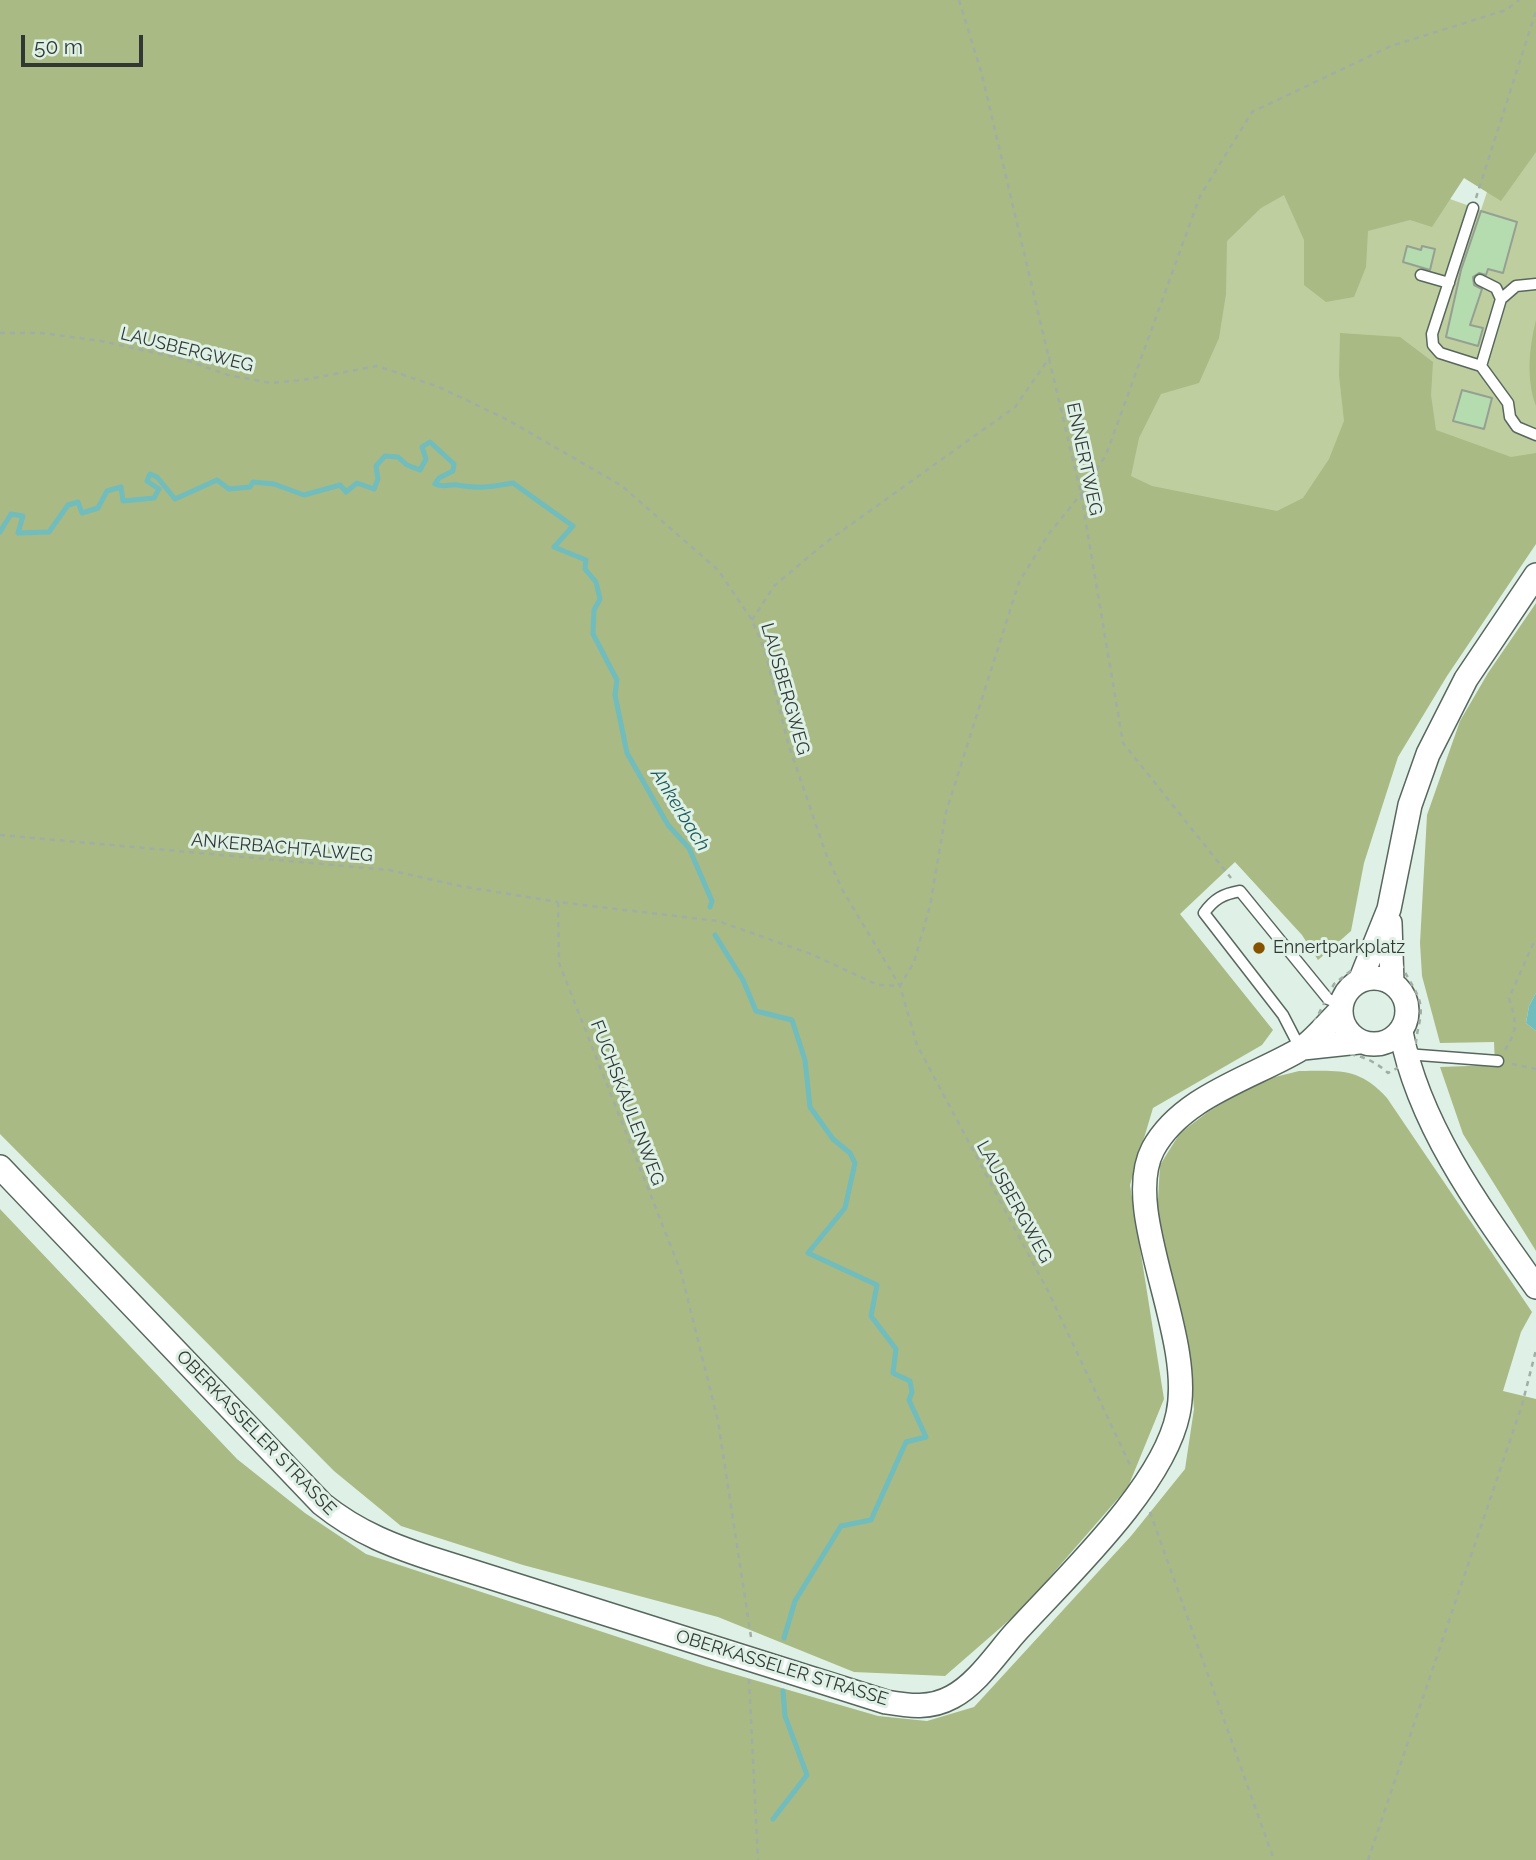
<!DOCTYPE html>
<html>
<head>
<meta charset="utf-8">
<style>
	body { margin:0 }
	#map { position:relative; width:1536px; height:1860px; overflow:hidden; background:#dff1e6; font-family:Raleway,sans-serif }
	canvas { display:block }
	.scale { position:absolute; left:21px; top:35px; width:122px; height:32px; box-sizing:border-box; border:4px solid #313834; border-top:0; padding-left:9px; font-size:21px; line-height:24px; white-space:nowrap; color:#313834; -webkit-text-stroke:5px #dff1e6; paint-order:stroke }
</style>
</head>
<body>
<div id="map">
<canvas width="1536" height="1860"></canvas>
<div class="scale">50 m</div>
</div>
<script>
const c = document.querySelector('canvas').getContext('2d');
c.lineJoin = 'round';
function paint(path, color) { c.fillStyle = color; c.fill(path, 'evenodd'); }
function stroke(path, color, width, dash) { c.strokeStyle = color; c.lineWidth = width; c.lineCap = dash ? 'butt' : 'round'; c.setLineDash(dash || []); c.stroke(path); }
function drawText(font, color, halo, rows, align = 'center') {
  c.font = font + ' Raleway,sans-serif'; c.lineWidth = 6; c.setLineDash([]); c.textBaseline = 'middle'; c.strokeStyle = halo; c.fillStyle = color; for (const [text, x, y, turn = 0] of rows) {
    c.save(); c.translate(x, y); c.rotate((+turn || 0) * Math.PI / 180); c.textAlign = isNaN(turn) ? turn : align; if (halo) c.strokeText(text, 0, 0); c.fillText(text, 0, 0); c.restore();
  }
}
paint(new Path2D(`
	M1516 105 1536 119V473L1340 559 1105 486 1266 134 1481 210Z`), '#bfce9f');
paint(new Path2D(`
	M0 0H1536V152L1501 201 1464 178 1432 227 1410 220 1368 231 1366 267 1354 297 1326 302 1304 285V240L1284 195 1261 208 1227 241 1226 294 1219 338 1199 383 1161 394 1139 438 1131 476 1152 486 1277 511 1303 498 1329 459 1344 421 1339 375 1340 333 1400 337 1433 362 1431 395 1436 430 1511 457 1536 453V544L1447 676 1398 757 1364 863 1351 931 1318 960 1302 935 1235 862 1180 914 1273 1030 1262 1045 1153 1108 1130 1185 1164 1399 1128 1487 1022 1609 945 1676 854 1672 718 1617 523 1565 401 1526 334 1471 0 1134Z
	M1536 320V406C1526 378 1529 349 1536 320Z
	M1536 603V993L1529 1006 1526 1023 1536 1031V1251L1463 1134 1440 1067 1495 1065 1494 1042 1440 1043 1422 976 1420 943 1427 815 1460 721 1488 673Z
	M1299 1071C1339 1071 1359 1067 1387 1098L1532 1312 1521 1332 1503 1391 1536 1399V1860H0V1209L237 1459 305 1513 366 1554 706 1666 878 1716 927 1721 974 1707 1131 1536 1185 1469 1194 1409 1191 1373 1157 1216 1160 1165 1180 1133 1208 1112 1259 1081Z`), '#a9ba85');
paint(new Path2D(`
	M1536 993V1031L1526 1023 1529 1006Z`), '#71bcbc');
stroke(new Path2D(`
	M0 532 11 514 23 516 18 533 49 532 68 505 78 502 82 513 98 508 107 491 121 487 123 501 154 498 159 489 147 481 150 474 157 477 175 499 217 480 229 489 250 487 253 482 274 484 304 495 340 485 346 492 357 483 374 489 378 479 376 466 385 456 398 457 407 465 420 470 426 459 422 447 430 442 454 464 453 471 439 478 435 484C443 488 449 484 457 485 482 489 489 487 513 483L573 526 554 547 586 560 585 569 596 582 600 599 594 610 593 634 617 680 615 695 627 753 668 825 689 848 712 901 710 907
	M715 935 743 980 756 1011 792 1020 805 1060 810 1107 833 1139 850 1153 855 1163 845 1208 808 1253 877 1285 871 1316 896 1349 893 1373 910 1381 912 1392 909 1400 926 1437 906 1442 871 1520 841 1526 795 1601 784 1638
	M773 1819 807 1775 785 1716 783 1691`), '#71bcbc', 5);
const building = new Path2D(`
	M1481 211 1517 222 1503 273 1488 269 1486 275 1479 273 1473 277 1474 285 1482 289 1470 325 1483 328 1478 346 1446 337 1461 270Z
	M1407 246 1421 250 1422 246 1435 249 1430 270 1403 262Z
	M1462 390 1492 398 1484 429 1453 421Z`);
paint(building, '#b5dcae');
stroke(building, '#95a093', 2);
const service = new Path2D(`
	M1473 208 1432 334 1433 345 1440 353 1481 366 1508 403 1510 417 1517 427 1536 435
	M1421 275 1449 283
	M1480 280 1496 288 1501 299 1481 366
	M1501 299 1516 286 1536 284
	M1300 1048 1283 1015 1204 913C1214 899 1223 894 1240 891L1328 999 1341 1004
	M1406 1054 1498 1061`);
const tertiary = new Path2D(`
	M1390 923 1392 983
	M1341 1011a33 33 0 1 1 66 0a33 33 0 1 1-66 0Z
	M1360 981 1389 909 1410 805 1428 754 1466 679 1536 575
	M1401 1032C1419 1126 1481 1210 1536 1287
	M1303 1048 1359 1042
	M0 1167 322 1504C358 1533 395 1547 439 1561L886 1702C910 1706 930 1709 952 1697 977 1684 997 1653 1015 1633 1065 1578 1163 1487 1178 1414 1195 1335 1120 1211 1153 1149 1181 1097 1251 1078 1299 1050 1314 1041 1328 1022 1341 1010`);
stroke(service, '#57675d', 13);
stroke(tertiary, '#57675d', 26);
stroke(new Path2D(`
	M959 0 982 75 1081 494 1123 743 1231 878
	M1476 198 1536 11
	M0 333H42L101 341 183 359 228 375 271 383 303 380 377 366 398 373 439 387 508 420 622 486 718 570 752 620 765 651 788 743 826 854 843 891 900 986 917 1045 1048 1291 1131 1467
	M752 620 774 586 825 543 1015 407 1050 357
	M0 835 389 870 460 886 558 902
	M1367 949 1400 958C1403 975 1416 986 1420 1003 1424 1021 1411 1039 1418 1057L1388 1073C1373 1059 1352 1051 1331 1054L1314 1023 1334 984 1362 962Z
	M1505 1050C1519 1027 1516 1022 1509 998L1534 942
	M1512 1064 1536 1069
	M1150 1512 1274 1860
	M751 1637 718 1421 681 1272 559 963 558 902 718 921 811 954 878 985 900 986 914 962 930 906 946 812 1019 582 1048 535 1081 494 1106 455 1200 196 1252 112 1391 46 1506 10 1519 0
	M749 1679 758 1860
	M1368 1860 1522 1405 1536 1350`), '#a0aea6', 2.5, [5, 5]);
stroke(service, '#fff', 10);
stroke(tertiary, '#fff', 23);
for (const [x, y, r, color] of [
	[1259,948,7,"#875200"]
]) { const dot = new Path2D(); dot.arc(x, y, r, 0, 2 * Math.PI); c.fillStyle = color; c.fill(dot); stroke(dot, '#dff1e6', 2.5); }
drawText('18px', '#313834', '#dff1e6', [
	["LAUSBERGWEG",187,350,14],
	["ENNERTWEG",1084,459,78],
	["LAUSBERGWEG",785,689,74],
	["ANKERBACHTALWEG",282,848,5],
	["FUCHSKAULENWEG",627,1103,69],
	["LAUSBERGWEG",1014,1202,61],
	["OBERKASSELER STRASSE",256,1433,46],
	["OBERKASSELER STRASSE",782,1668,17]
]);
drawText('18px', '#313834', '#dff1e6', [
	["Ennertparkplatz",1273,948]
], 'left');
drawText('italic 19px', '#19595a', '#dff1e6', [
	["Ankerbach",680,810,58]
]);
</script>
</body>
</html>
